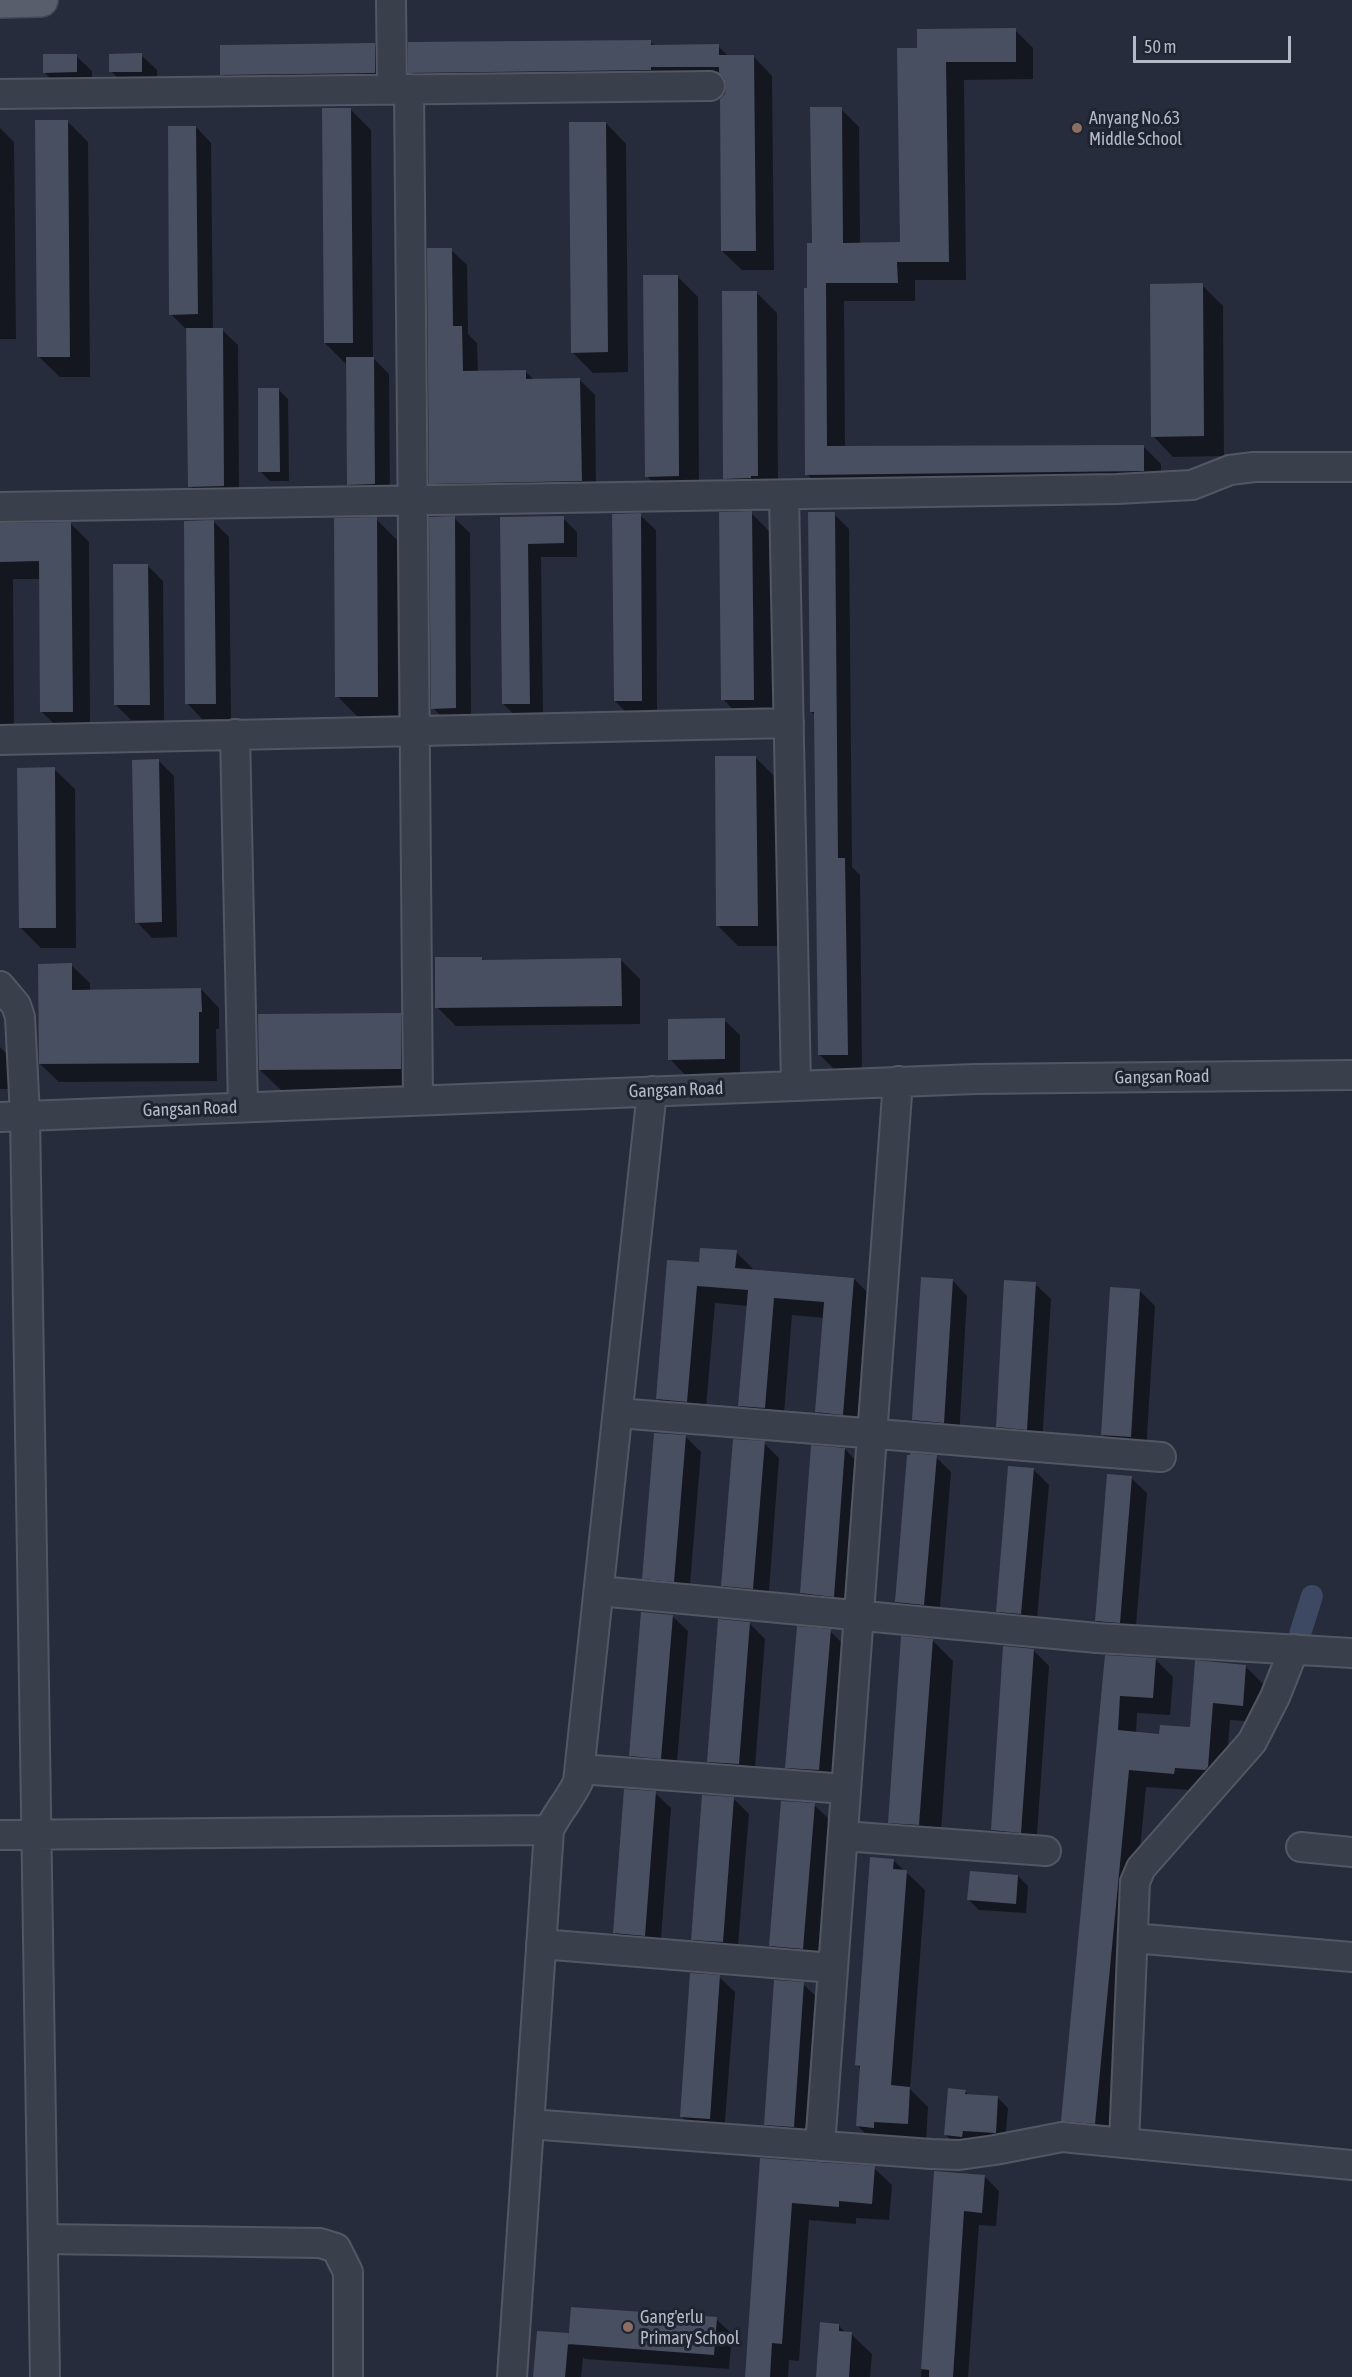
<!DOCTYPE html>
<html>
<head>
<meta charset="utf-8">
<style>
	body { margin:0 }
	#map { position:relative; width:1352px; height:2377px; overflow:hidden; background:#262c3c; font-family:"Asap Condensed",sans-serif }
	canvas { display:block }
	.scale { position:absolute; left:1133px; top:36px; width:158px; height:27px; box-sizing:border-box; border:3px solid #b6bac7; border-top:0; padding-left:8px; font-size:18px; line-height:21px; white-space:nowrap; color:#b6bac7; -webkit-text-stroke:4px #1f2431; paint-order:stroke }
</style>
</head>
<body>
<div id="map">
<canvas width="1352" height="2377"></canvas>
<div class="scale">50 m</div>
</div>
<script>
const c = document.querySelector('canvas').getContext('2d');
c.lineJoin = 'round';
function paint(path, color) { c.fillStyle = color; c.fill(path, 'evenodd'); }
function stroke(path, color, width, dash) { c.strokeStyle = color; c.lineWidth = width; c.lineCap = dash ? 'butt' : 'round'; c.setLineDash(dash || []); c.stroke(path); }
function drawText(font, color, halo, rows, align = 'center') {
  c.font = font + ' "Asap Condensed",sans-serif'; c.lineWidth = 6; c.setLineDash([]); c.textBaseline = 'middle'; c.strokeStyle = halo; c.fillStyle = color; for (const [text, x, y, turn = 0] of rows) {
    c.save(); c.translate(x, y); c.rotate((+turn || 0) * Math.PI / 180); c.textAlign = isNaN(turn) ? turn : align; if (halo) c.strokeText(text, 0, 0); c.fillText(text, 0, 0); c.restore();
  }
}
paint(new Path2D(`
	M1015 30 1033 48V79L964 80 966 280H915V301H844L845 447 1143 446 1161 464V488L825 492 807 474 809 289 813 244 841 109 859 127 860 244H901L918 50Z
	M650 42 655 46H718L729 57 753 56 772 76 774 270H742L722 251 726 94 728 86 429 91 410 72Z
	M374 45 390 60V88L237 90 222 74Z
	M141 55 157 70V87H126L111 71Z
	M76 56 92 71V87L60 88 44 72Z
	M350 109 371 130 373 358 389 374 390 499 364 500 348 484 346 364 325 343Z
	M67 121 88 142 90 377H60L39 357Z
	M606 123 626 144 628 372 593 373 572 352Z
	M196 127 211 143 213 330H222L238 345 239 501H205L190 486 186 329 171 314Z
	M0 128 14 142 16 339H0Z
	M451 250 467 265 468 334 477 343 478 372 525 371 534 380H580L595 395 596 496 446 498 431 483Z
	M677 276 698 297 699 496 667 497 647 476Z
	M1202 285 1223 306 1224 456 1173 457 1153 436Z
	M756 292 777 313 778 496 745 499 725 478Z
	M278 389 288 399 289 481H270L260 471Z
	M751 513 772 534 774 720H743L723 699Z
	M834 514 849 529 852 867 860 875 862 1070H835L820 1055 815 715 811 712Z
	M640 515 656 530 657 716H630L615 701Z
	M454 518 470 533 471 723H448L433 708Z
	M502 518H563L577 532V557H541L543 717H517L503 704Z
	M376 519 397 540 398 717H358L337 696Z
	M214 522 229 537 231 719H202L187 703Z
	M0 524H71L89 542 90 729 60 730 42 712 41 579H13L14 729H0Z
	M147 565 163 581 164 720H131L116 705Z
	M755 757 776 778 778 946H738L718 926Z
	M159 761 174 776 177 937 152 938 137 922Z
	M54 769 75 789 76 948H41L20 927Z
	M481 958 484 961 621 960 640 979V1024L456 1026 437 1007Z
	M71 965 90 983V991L201 989 219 1008V1029H216L217 1081 59 1082 40 1064Z
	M400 1014 421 1035V1089L281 1090 260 1070Z
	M724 1020 740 1035V1074L685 1075 670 1059Z
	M0 1047 9 1056 10 1089H0Z
	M736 1252 754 1270 854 1279 872 1297 861 1432 835 1430 817 1412 825 1318 792 1315 783 1426 758 1424 740 1406 748 1306 715 1303 705 1419 675 1417 657 1399 700 1264Z
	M952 1280 967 1296 959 1438 929 1435 914 1420Z
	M1035 1284 1051 1299 1042 1444 1013 1442 997 1426Z
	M1139 1290 1155 1306 1146 1452 1118 1450 1103 1435Z
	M686 1437 701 1452 689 1596 659 1593 644 1578Z
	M764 1443 779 1458 768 1604 738 1601 722 1585Z
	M845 1449 860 1465 849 1611 817 1608 801 1593Z
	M936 1457 951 1472 939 1620 912 1617 896 1602Z
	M1033 1469 1049 1485 1036 1629 1013 1627 998 1611Z
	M1131 1478 1147 1493 1135 1638 1112 1636 1096 1621Z
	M672 1616 688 1631 676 1773 646 1771 631 1756Z
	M749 1623 765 1639 754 1779 724 1777 708 1761Z
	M830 1631 845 1646 834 1785 802 1783 787 1767Z
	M932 1640 953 1661 940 1845 910 1843 890 1822Z
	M1033 1650 1049 1666 1036 1847 1008 1845 992 1830Z
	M1106 1657 1155 1659 1173 1677 1170 1715 1137 1713 1136 1733 1160 1736 1192 1729 1196 1662 1245 1666 1263 1684 1260 1722 1230 1720 1225 1785 1223 1787 1192 1785 1191 1790 1146 1787 1112 2140 1080 2138 1062 2120Z
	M655 1793 671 1808 660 1951 630 1948 615 1933Z
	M734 1799 749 1814 737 1957 708 1955 692 1939Z
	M814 1805 830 1820 818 1964 786 1961 771 1946Z
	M893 1860 925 1890 910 2089 928 2107 926 2142 876 2144 858 2126 862 2070 857 2065Z
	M1018 1876 1028 1886 1026 1913 979 1910 969 1900Z
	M719 1977 735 1992 724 2134 697 2132 681 2116Z
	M803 1984 819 1999 809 2142 781 2140 765 2124Z
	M965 2091 969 2096 998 2098 1008 2108 1005 2142 956 2145 946 2135Z
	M762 2159 874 2168 892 2185 889 2220 856 2218V2224L809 2220 799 2361 789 2360 788 2377H746Z
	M935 2172 984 2176 999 2191 996 2226 979 2225 968 2377H921Z
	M716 2319 732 2334 729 2369 585 2359 583 2357 581 2377H535L568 2334Z
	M838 2325 846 2333 851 2334 872 2354 870 2377H818Z`), '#0007');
stroke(new Path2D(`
	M1300 1634 1312 1596`), '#3d4863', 22);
paint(new Path2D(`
	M1016 28V62H946L949 262H897L898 283H826L827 446 1144 445V471L805 475 804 288H807V243H812L810 107H842L843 243 900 242 897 48H917V29Z
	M651 40V45L719 44V67H651V70L408 73V42Z
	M375 43V73L220 75V45Z
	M142 53V72H109V54Z
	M43 54H77V72L43 73Z
	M719 55H754L756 251H721L720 99 725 94 726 86 724 78 719 73Z
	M322 108H351L353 343H324Z
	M35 120H68L70 357H37Z
	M569 122H606L608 352 571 353Z
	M168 126H196L198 314 169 315Z
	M427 248H452L453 326H462L463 371 526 370V379L580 378 582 481 429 484Z
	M643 275H678L679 476 645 477Z
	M1203 283 1204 436 1151 437 1150 284Z
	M722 291H757L758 476H751V478L723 479Z
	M186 328H223L224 486 188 487Z
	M346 357H374L375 484 347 485Z
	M258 388H279L280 472H258Z
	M752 511 754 700H721L719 512Z
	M808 512H835L838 858H845L848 1055H818L814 712H810Z
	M641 513 642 701H614L612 514Z
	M455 516 456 708 431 709 429 517Z
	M564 516V543L528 544 530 704H502L500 517Z
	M377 517 378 697H335L334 518Z
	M214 520 216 704H185L184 521Z
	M71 522 73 712H40L39 561 0 562V523Z
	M113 564H148L150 705H114Z
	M715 756H756L758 926H716Z
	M159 759 162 922 135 923 132 760Z
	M55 767 56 928H19L17 768Z
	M435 957H482V960L621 958 622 1006 435 1008Z
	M72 963V990L201 988 202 1012H199V1063L39 1064 38 964Z
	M401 1013V1069L259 1070 258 1014Z
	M725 1018V1059L668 1060V1019Z
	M700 1248 737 1250 735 1268 854 1278 843 1415 815 1412 824 1302 774 1298 765 1408 738 1406 748 1290 697 1286 687 1402 656 1399 667 1260 699 1262Z
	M921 1277 953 1279 944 1423 912 1420Z
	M1004 1280 1036 1282 1027 1430 996 1427Z
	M1110 1287 1140 1289 1131 1437 1101 1435Z
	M654 1433 686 1435 674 1582 642 1579Z
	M733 1439 765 1441 753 1589 721 1586Z
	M811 1445 845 1448 834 1597 800 1593Z
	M910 1453 937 1455 924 1605 895 1602 907 1455H910Z
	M1008 1466 1034 1468 1021 1614 996 1612Z
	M1107 1474 1132 1476 1120 1623 1095 1621Z
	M641 1612 673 1615 661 1759 629 1756Z
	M718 1619 750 1622 739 1764 707 1762Z
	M797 1626 831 1629 819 1770 785 1768Z
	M901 1636 933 1639 919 1825 888 1823Z
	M1003 1646 1034 1649 1021 1833 991 1830Z
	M1105 1655 1156 1658 1153 1698 1120 1696 1118 1730 1159 1734 1160 1725 1190 1727 1195 1660 1246 1665 1243 1706 1213 1703 1208 1767 1205 1770 1175 1768 1174 1774 1129 1770 1095 2124 1061 2121Z
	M624 1789 656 1791 645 1936 613 1933Z
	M702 1795 734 1797 723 1942 691 1940Z
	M781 1801 815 1803 803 1949 769 1946Z
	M870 1857 894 1859 893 1869 907 1870 891 2085 910 2087 908 2124 874 2122V2128L856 2126 860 2066 855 2065Z
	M970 1871 1018 1875 1016 1904 967 1900Z
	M690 1973 720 1975 710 2119 680 2117Z
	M774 1980 804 1982 794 2127 764 2125Z
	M948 2088 966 2090 965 2094 998 2096 996 2133 963 2131 962 2137 944 2135Z
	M760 2158 875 2166 872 2204 839 2201V2207L792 2203 782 2344 772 2343 770 2377H745Z
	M934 2171 985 2175 982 2213 964 2211 953 2377H929V2370L921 2369Z
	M571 2307 717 2317 714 2355 568 2344Z
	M820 2322 839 2324V2331L852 2332 849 2377H816Z
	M537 2331 569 2333 565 2377H533Z`), '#484f60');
const minor = new Path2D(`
	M391 0 392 89
	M409 89 418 1100
	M0 94 710 86
	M784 495 796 1086
	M0 507 1117 489 1192 485 1230 470 1254 467H1352
	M235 734 243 1107
	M0 740 789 723
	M0 986 16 1005 20 1017 25 1115 45 2377
	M0 1117 975 1079 1352 1075
	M618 1413 1161 1457
	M599 1591 1097 1638 1352 1653
	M580 1769 846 1789
	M0 1835 549 1830
	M843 1836 1046 1851
	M1301 1847 1352 1852
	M1133 1938 1352 1957
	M541 1944 833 1968
	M529 2124 931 2154 959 2155 995 2150 1062 2137 1352 2165
	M1124 2143 1135 1882 1141 1868 1252 1742 1275 1697 1294 1649
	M820 2146 898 1081
	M43 2239 320 2243 336 2248 348 2272V2377
	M512 2377 549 1830C557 1813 570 1799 578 1782L652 1091`);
const major = new Path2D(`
	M0 1 41 0`);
stroke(minor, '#525764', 32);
stroke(major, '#434855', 36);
stroke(minor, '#3a3f4c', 28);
stroke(major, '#585e6c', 33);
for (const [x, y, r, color] of [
	[1077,128,6,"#8d6e63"],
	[628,2327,6,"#8d6e63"]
]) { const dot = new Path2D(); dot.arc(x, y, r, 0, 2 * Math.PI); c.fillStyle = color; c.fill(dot); stroke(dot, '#1f2431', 2); }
drawText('18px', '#b6bac7', '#1f2431', [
	["Anyang No.63",1089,118],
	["Middle School",1089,139],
	["Gang'erlu",640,2317],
	["Primary School",640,2338]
], 'left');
drawText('18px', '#b6bac7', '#1f2431', [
	["Gangsan Road",1162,1077,-1],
	["Gangsan Road",676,1090,-2],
	["Gangsan Road",190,1109,-2]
]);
</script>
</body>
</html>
